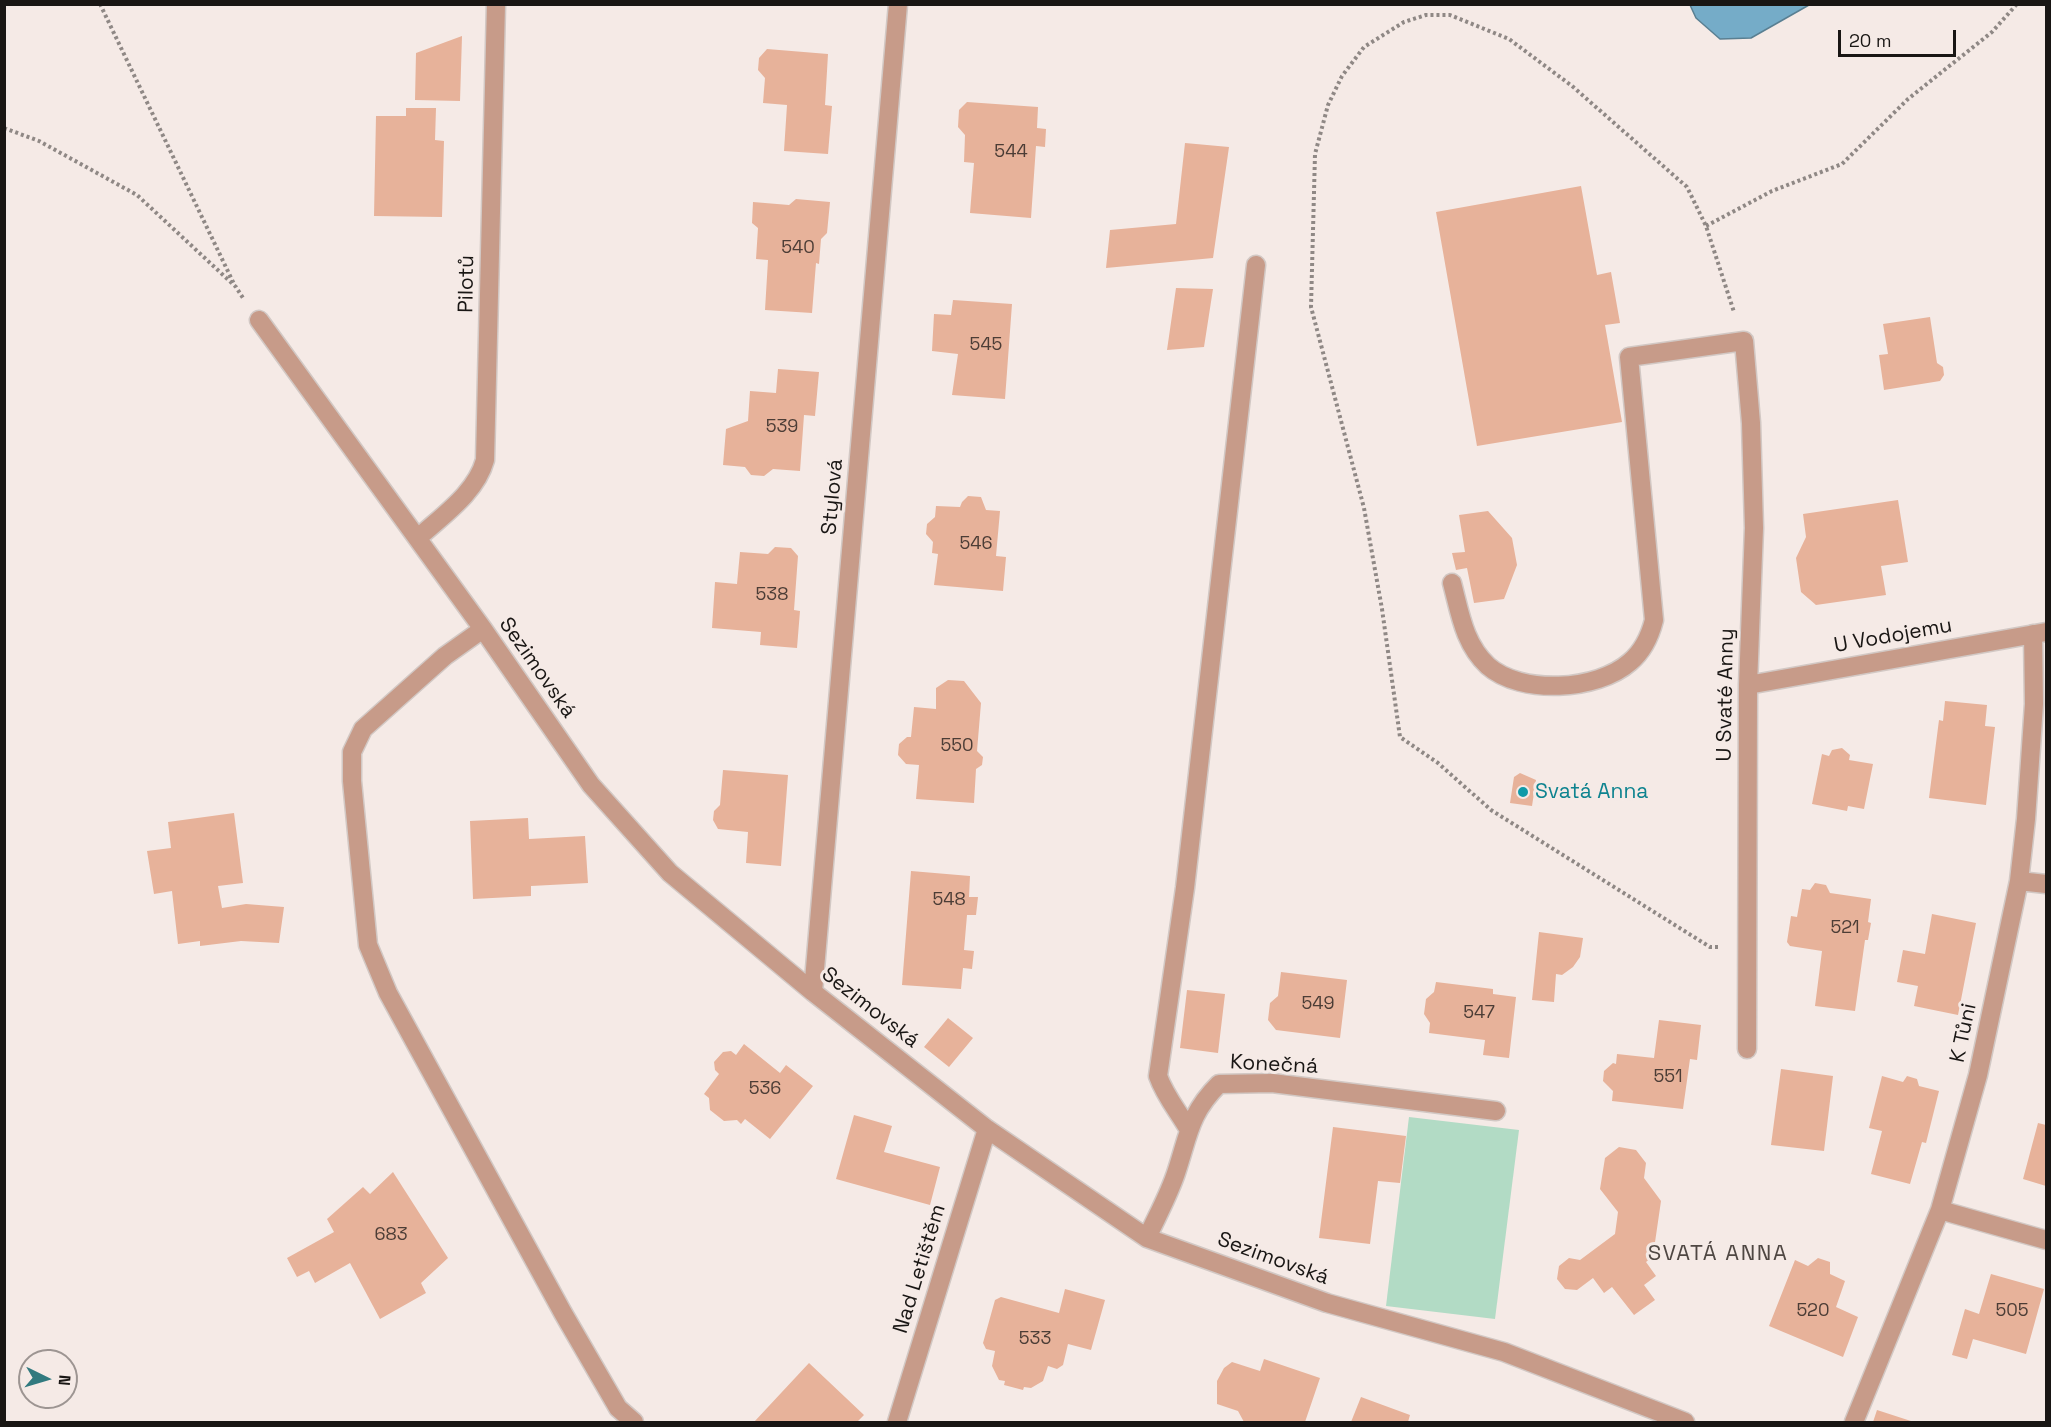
<!DOCTYPE html>
<html>
<head>
<meta charset="utf-8">
<style>
	body { margin:0 }
	#map { position:relative; width:2051px; height:1427px; overflow:hidden; background:#f5eae6; font-family:"Space Grotesk",sans-serif }
	canvas { display:block }
	.frame { position:absolute; inset:0; border:6px solid #191614; pointer-events:none }
	.north { position:absolute; left:18px; top:1349px; width:60px; height:60px; box-sizing:border-box; background:#f5eae6; border:2px solid #9d9592; border-radius:50%; rotate:95deg; font-size:16px; font-weight:700; line-height:24px; text-align:center; color:#191614 }
	.north::after { content:''; display:block; margin:auto; width:21px; height:27px; background:#317a7f; clip-path:polygon(50% 0,100% 100%,50% 72%,0 100%) }
	.scale { position:absolute; left:1838px; top:30px; width:118px; height:27px; box-sizing:border-box; border:3px solid #191614; border-top:0; padding-left:8px; font-size:18px; line-height:21px; white-space:nowrap; color:#191614; -webkit-text-stroke:4px #f5eae6; paint-order:stroke }
</style>
</head>
<body>
<div id="map">
<canvas width="2051" height="1427"></canvas>
<div class="frame"></div>
<div class="north">N</div>
<div class="scale">20 m</div>
</div>
<script>
const c = document.querySelector('canvas').getContext('2d');
c.lineJoin = 'round';
function paint(path, color) { c.fillStyle = color; c.fill(path, 'evenodd'); }
function stroke(path, color, width, dash) { c.strokeStyle = color; c.lineWidth = width; c.lineCap = dash ? 'butt' : 'round'; c.setLineDash(dash || []); c.stroke(path); }
function drawText(font, color, halo, rows, align = 'center') {
  c.font = font + ' "Space Grotesk",sans-serif'; c.lineWidth = 6; c.setLineDash([]); c.textBaseline = 'middle'; c.strokeStyle = halo; c.fillStyle = color; for (const [text, x, y, turn = 0] of rows) {
    c.save(); c.translate(x, y); c.rotate((+turn || 0) * Math.PI / 180); c.textAlign = isNaN(turn) ? turn : align; if (halo) c.strokeText(text, 0, 0); c.fillText(text, 0, 0); c.restore();
  }
}
paint(new Path2D(`
	M1409 1117 1519 1130 1495 1319 1386 1306Z`), '#b2dbc5');
const water = new Path2D(`
	M1690 5H1809L1751 38 1720 39 1696 18Z`);
paint(water, '#75acc8');
stroke(water, '#597f92', 1.5);
paint(new Path2D(`
	M462 36 460 101 415 100 416 53Z
	M767 49 828 54 825 105 832 106 828 154 784 151 787 105 763 103 765 78 758 70 759 58Z
	M967 102 1038 107 1037 128 1046 129 1045 147 1036 146 1031 218 970 213 974 163 964 162 965 135 958 127 959 110Z
	M406 108H436L435 140 444 141 442 217 374 216 376 116H406Z
	M1185 143 1229 147 1213 258 1106 268 1110 230 1176 224Z
	M1581 186 1597 275 1611 272 1620 323 1605 325 1622 422 1477 446 1436 212Z
	M796 199 830 202 827 233 821 239 819 264 816 263 812 313 765 310 768 260 756 259 758 228 752 223 753 202 789 205Z
	M1176 288 1213 289 1204 347 1167 350Z
	M953 300 1012 304 1005 399 952 395 958 354 932 351 934 314 951 315Z
	M1930 317 1937 363 1943 367 1944 375 1940 381 1884 390 1879 355 1888 354 1883 324Z
	M778 369 819 372 815 416 804 415 800 471 773 469 764 476 751 475 745 467 723 465 726 429 748 421 750 391 776 393Z
	M968 496 981 497 986 510 1000 511 996 556 1006 557 1003 591 934 585 938 554 932 553 933 542 926 534 927 524 935 517 936 506 960 507 962 502Z
	M1898 500 1908 562 1881 566 1886 595 1816 605 1801 592 1796 558 1806 537 1803 514Z
	M1488 511 1512 538 1517 565 1504 599 1474 603 1467 568 1456 570 1452 553 1465 552 1459 515Z
	M775 547 791 548 798 556 794 610 800 611 797 648 760 645 761 632 712 628 715 582 737 584 740 552 768 554Z
	M948 680 964 681 981 703 977 751 983 757 982 765 976 769 974 803 916 799 919 765 906 764 898 755 899 744 907 737H911L914 707 936 709V688Z
	M1945 701 1987 705 1985 726 1995 727 1986 805 1929 798 1939 720 1943 721Z
	M1842 748 1850 755 1849 760 1873 764 1864 809 1848 806 1847 811 1812 804 1822 754 1829 756 1832 750Z
	M723 770 788 775 781 866 746 863 748 832 718 829 713 820 714 811 720 805Z
	M1520 773 1536 780 1532 806 1510 803 1514 777Z
	M234 813 243 883 218 886 222 908 246 904 284 907 279 943 241 941 200 946V941L178 944 172 891 154 894 147 851 171 848 168 822Z
	M528 818 529 839 585 836 588 883 531 886V896L473 899 470 821Z
	M911 871 970 876 969 897H978L976 915H967L964 950 974 951 972 969 963 968 961 989 902 985Z
	M1815 883 1826 885 1830 893 1871 899 1868 922 1871 923 1868 940H1865L1855 1011 1815 1006 1822 951 1790 946 1787 942 1791 916 1797 917 1802 889 1810 890Z
	M1932 914 1976 923 1958 1015 1914 1006 1918 986 1897 982 1903 950 1925 954Z
	M1539 932 1583 938 1580 957 1573 967 1562 975 1556 974 1554 1002 1532 1000Z
	M1281 972 1347 980 1340 1038 1276 1030 1268 1020 1270 1003 1278 996Z
	M1436 982 1493 989V994L1516 997 1509 1058 1483 1055 1485 1040 1429 1033 1430 1023 1424 1014 1426 999 1434 992Z
	M1187 990 1225 994 1218 1053 1180 1048Z
	M948 1018 973 1038 949 1067 924 1047Z
	M1659 1020 1701 1025 1697 1060 1690 1059 1683 1109 1612 1101 1613 1091 1603 1081 1604 1071 1613 1063 1616 1064 1617 1054 1654 1058Z
	M744 1044 780 1073 786 1065 813 1086 770 1139 745 1119 741 1124 737 1120 724 1121 710 1110 709 1098 704 1094 719 1074 715 1070 714 1062 723 1052 731 1051 736 1055Z
	M1781 1069 1833 1076 1824 1151 1771 1145Z
	M1882 1076 1903 1082 1907 1076 1917 1079 1919 1086 1939 1091 1926 1143 1922 1142 1910 1184 1871 1174 1882 1131 1869 1128Z
	M854 1115 892 1126 884 1152 940 1167 930 1205 836 1179Z
	M2038 1123 2046 1125V1186L2023 1179Z
	M1333 1127 1406 1136 1400 1183 1378 1181 1370 1244 1319 1238Z
	M1619 1147 1636 1150 1646 1163 1644 1178 1661 1201 1653 1256 1646 1262 1656 1276 1644 1285 1655 1300 1634 1315 1612 1287 1604 1293 1593 1278 1577 1290 1565 1289 1557 1279 1559 1266 1569 1258 1580 1260 1615 1234 1618 1212 1600 1189 1605 1158Z
	M393 1172 448 1258 421 1283 426 1293 380 1319 350 1263 315 1283 309 1271 297 1277 287 1258 334 1232 327 1219 363 1187 370 1194Z
	M1818 1258 1830 1262V1274L1845 1281 1836 1307 1858 1317 1843 1357 1769 1326 1795 1260 1808 1266Z
	M1991 1274 2044 1289 2026 1354 1973 1339 1967 1359 1952 1355 1965 1309 1979 1314Z
	M1065 1289 1105 1300 1091 1350 1068 1344 1063 1365 1057 1369 1048 1366 1043 1381 1031 1388 1024 1387 1023 1390 1004 1385 1005 1381 999 1380 992 1366 995 1351 986 1349 983 1343 995 1300 1001 1297 1059 1313Z
	M1264 1359 1320 1378 1305 1422H1244L1238 1411 1217 1404V1381L1224 1368 1232 1362 1260 1371Z
	M809 1363 864 1415 857 1422H754Z
	M1361 1397 1410 1415 1408 1422H1351Z
	M1877 1410 1914 1422H1873Z`), '#e7b29a');
const minor = new Path2D(`
	M259 320 483 629 591 785 670 873 813 992 987 1129 1147 1238 1327 1303 1504 1352 1685 1422
	M418 538C443 515 476 493 485 460L496 4
	M1452 583C1460 613 1464 644 1488 666 1521 695 1597 691 1630 662 1643 651 1650 636 1654 620L1629 357 1744 341 1751 423 1754 528 1748 685 1747 1049
	M483 629 445 656 363 729 352 752V781L368 945 388 993 563 1313 618 1408 634 1422
	M1748 685 2046 632
	M2019 881 2046 884
	M813 992 898 4
	M1189 1130C1178 1111 1165 1096 1158 1076L1185 888 1256 265
	M1940 1210 2046 1240
	M1147 1238C1157 1216 1170 1193 1177 1170 1189 1133 1190 1113 1219 1084L1272 1083 1496 1111
	M897 1422 987 1129
	M1854 1422 1940 1210 1978 1075 2019 881 2026 819 2034 704 2033 634`);
stroke(minor, '#d2c8c4', 21);
stroke(new Path2D(`
	M100 4 234 284
	M4 128 39 141 137 195 236 287 243 298
	M1706 226 1772 191 1842 164 1908 99 1992 32 2017 4
	M1718 947H1710L1491 810 1438 763 1400 737 1382 609 1364 508 1311 307 1315 154 1328 105 1342 76 1364 47 1404 22 1426 15H1450L1509 39 1572 86 1687 187 1706 226 1734 312`), '#8f8885', 4, [3, 3]);
stroke(minor, '#c79b89', 18);
for (const [x, y, r, color] of [
	[1523,792,6,"#0f9aa8"]
]) { const dot = new Path2D(); dot.arc(x, y, r, 0, 2 * Math.PI); c.fillStyle = color; c.fill(dot); stroke(dot, '#f5eae6', 2); }
drawText('18px', '#4c3d36', null, [
	["544",1011,152],
	["540",798,248],
	["545",986,345],
	["539",782,427],
	["546",976,544],
	["538",772,595],
	["550",957,746],
	["548",949,900],
	["521",1845,928],
	["549",1318,1004],
	["547",1479,1013],
	["551",1668,1077],
	["536",765,1089],
	["683",391,1235],
	["520",1813,1311],
	["505",2012,1311],
	["533",1035,1339]
]);
drawText('21px', '#191614', '#f5eae6', [
	["Pilotů",467,284,-89],
	["Stylová",833,497,-85],
	["U Vodojemu",1893,636,-10],
	["Sezimovská",537,668,55],
	["U Svaté Anny",1726,695,-89],
	["Sezimovská",870,1008,38],
	["K Tůni",1964,1033,-78],
	["Konečná",1274,1065,3],
	["Sezimovská",1273,1259,20],
	["Nad Letištěm",920,1269,-73]
]);
drawText('21px', '#0d838f', '#f5eae6', [
	["Svatá Anna",1535,792]
], 'left');
c.letterSpacing = '1.5px';
drawText('22px', '#4f4743', '#f5eae6', [
	["SVATÁ ANNA",1718,1254]
]);
c.letterSpacing = '0px';
</script>
</body>
</html>
